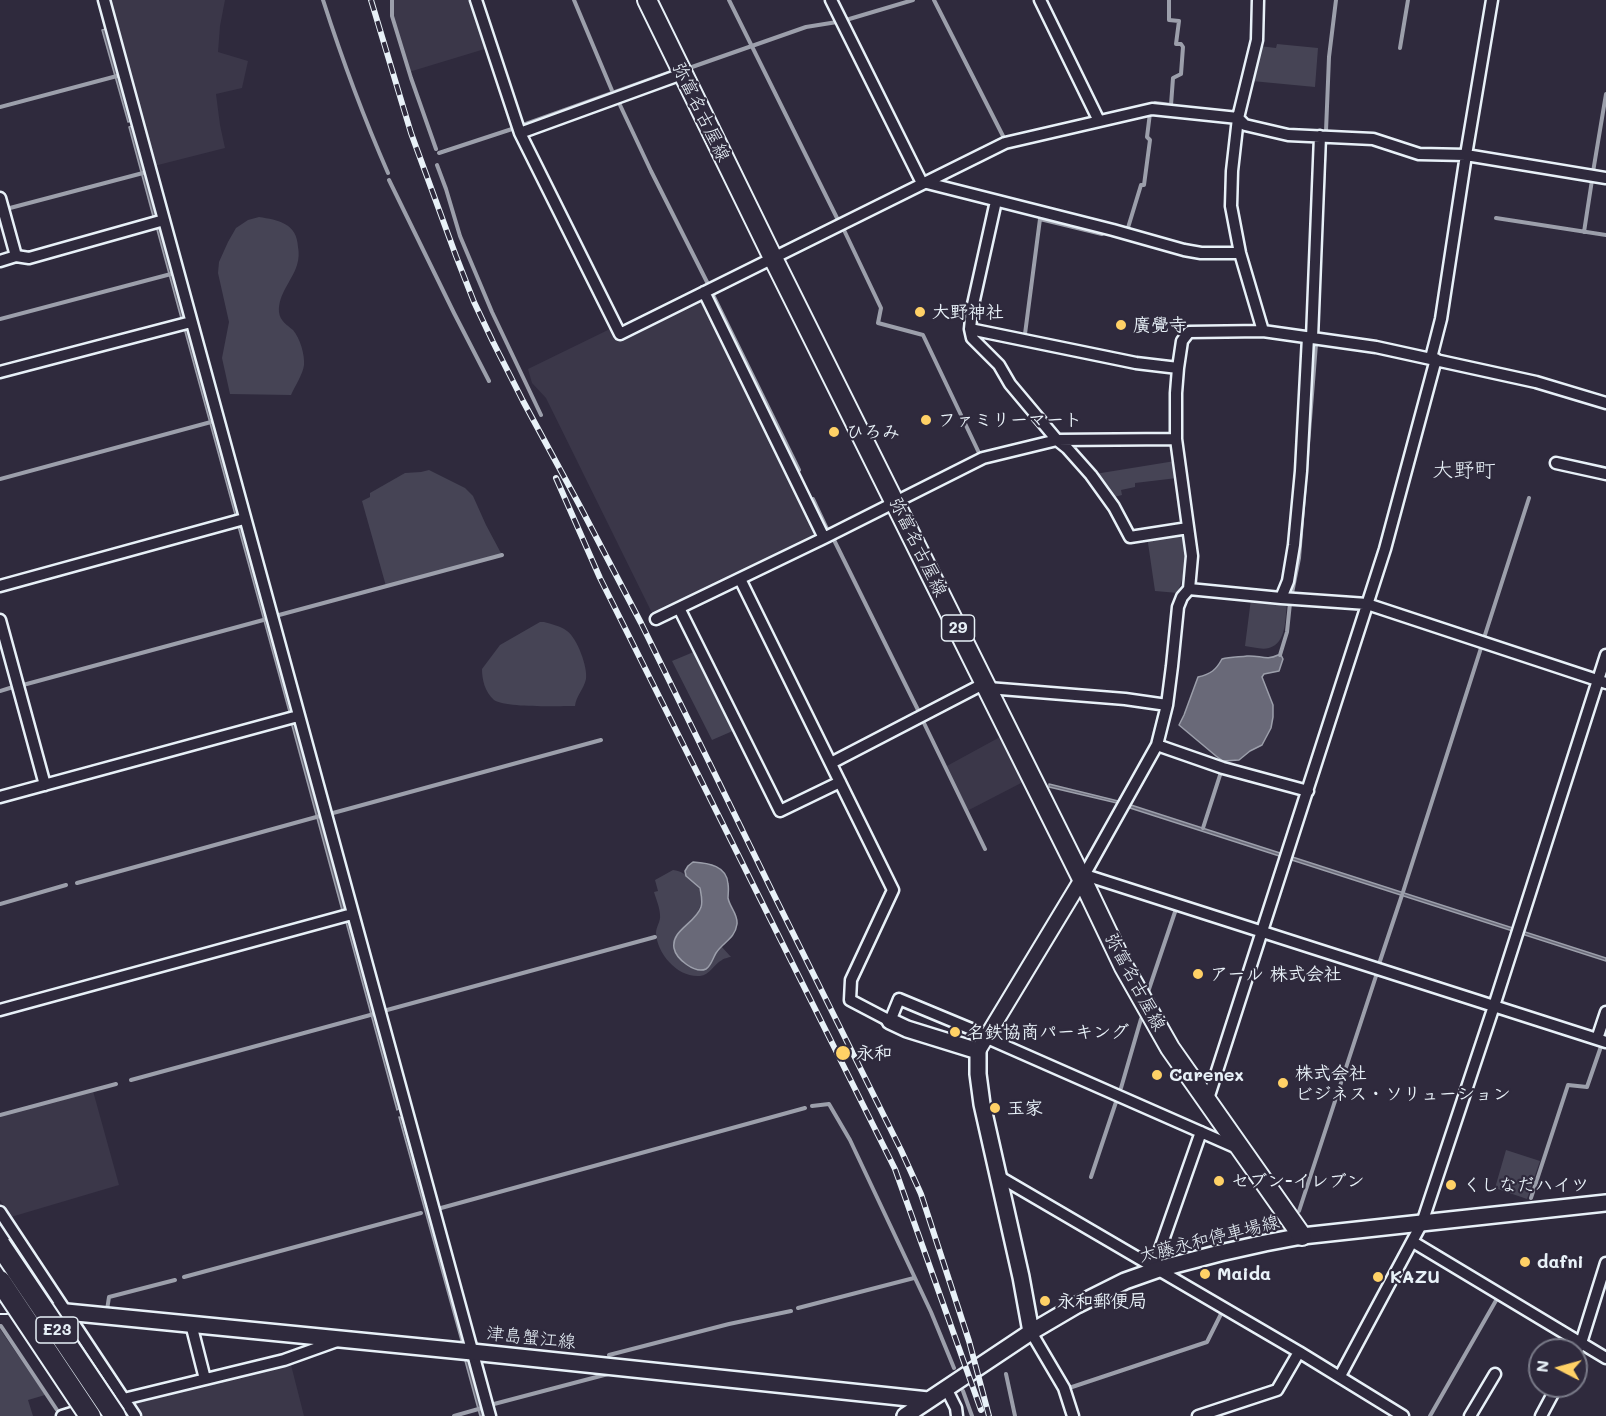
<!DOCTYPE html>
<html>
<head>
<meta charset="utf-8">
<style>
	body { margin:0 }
	#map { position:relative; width:1606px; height:1416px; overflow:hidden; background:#2f2a3d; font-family:Mali,sans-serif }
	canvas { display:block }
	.north { position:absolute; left:1528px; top:1338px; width:60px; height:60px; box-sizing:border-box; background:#2f2a3d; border:2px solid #797a88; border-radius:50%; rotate:276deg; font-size:16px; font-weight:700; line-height:24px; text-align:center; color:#e8f1f8 }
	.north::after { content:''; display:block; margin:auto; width:21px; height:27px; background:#ffd166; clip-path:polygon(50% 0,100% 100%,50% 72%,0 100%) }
</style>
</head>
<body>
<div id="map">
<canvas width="1606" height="1416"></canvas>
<div class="north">N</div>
</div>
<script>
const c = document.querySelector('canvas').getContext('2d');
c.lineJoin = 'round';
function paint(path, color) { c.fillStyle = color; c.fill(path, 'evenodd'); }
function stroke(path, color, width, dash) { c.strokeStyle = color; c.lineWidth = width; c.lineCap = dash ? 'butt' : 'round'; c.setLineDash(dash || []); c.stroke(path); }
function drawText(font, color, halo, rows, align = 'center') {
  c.font = font + ' Mali,"Klee One",sans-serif'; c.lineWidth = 4.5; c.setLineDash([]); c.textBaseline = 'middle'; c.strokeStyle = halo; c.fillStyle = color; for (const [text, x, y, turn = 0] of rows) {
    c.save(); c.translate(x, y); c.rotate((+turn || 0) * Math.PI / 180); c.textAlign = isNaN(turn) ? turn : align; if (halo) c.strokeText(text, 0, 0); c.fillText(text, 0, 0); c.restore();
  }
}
paint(new Path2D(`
	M107 0H225L220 26 218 52 248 61 242 88 216 94 220 125 225 148 154 166Z
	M392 0H473L488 48 409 72 392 16Z
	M703 296 819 535 818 538 654 617 546 398 532 383 528 369 612 328 617 338Z
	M1000 737 1023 782 967 811 945 767Z
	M93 1091 119 1185 11 1217 0 1200V1115Z
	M290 1361 304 1416H140L132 1405 137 1400 194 1384H210Z`), '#3b3749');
paint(new Path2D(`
	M1277 44 1318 48 1315 87 1252 81 1259 46 1276 48Z
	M259 217C278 220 297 223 298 247 299 252 299 259 297 265 292 281 278 294 279 312 280 321 287 325 293 330 300 338 305 355 304 365 303 374 295 386 291 395L230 394 222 358 229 322 218 273 219 262 228 242 236 228 248 220Z
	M1175 461 1177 478 1135 483V487L1121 490 1122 495 1110 498 1095 474Z
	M429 470 465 488 473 496 486 525 502 555 386 586 362 501 370 497V493L405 473 421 472Z
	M1184 532 1187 552 1186 566 1178 593 1155 591 1147 536Z
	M1251 599 1287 603C1285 618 1287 643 1269 648 1262 650 1252 647 1245 646Z
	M540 622H544C551 624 561 626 567 631 577 638 588 667 586 679 584 689 576 696 575 706 558 706 506 708 494 700 485 692 482 680 482 669L500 645Z
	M696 651 735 730 712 740 672 661Z
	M673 870C681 871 687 875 693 881 699 886 701 889 701 897 703 924 666 928 676 953L710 964 717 951 721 946 731 957C729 957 723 959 722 960 713 965 710 975 700 976 678 978 657 954 656 933 656 927 661 921 660 915 660 908 656 899 654 892L658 891 655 880Z
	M1506 1150 1540 1161 1527 1199 1495 1188Z
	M0 1329 45 1395 28 1400 33 1416H0Z`), '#464455');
const water = new Path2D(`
	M106 29 131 121 128 122 102 30Z
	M132 126 158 219 154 220 129 127Z
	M159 225 184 318H181L156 226Z
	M187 327 239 517 236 518 184 328Z
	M241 525 293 714 290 715 238 526Z
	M1278 655H1281L1283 659 1279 671 1264 674 1262 677 1273 705V717L1271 728 1262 745 1250 751 1239 760 1223 761 1216 756 1179 725 1184 715 1198 677C1211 674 1216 670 1222 659 1230 657 1240 657 1247 656 1259 655 1267 661 1278 655Z
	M291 722H295L347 913 343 914Z
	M1049 784 1118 801 1117 803 1049 787Z
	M1131 805 1606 958V961L1130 808Z
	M693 862C709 863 727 866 728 884 729 889 728 894 728 898 730 908 738 914 737 924 735 939 723 942 716 953 713 958 711 966 706 969 695 974 676 959 674 948 671 930 696 923 701 907 703 901 701 894 700 888L686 876 685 871 688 866Z
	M349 921 400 1108 397 1110 346 922Z
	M399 1117 402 1118 465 1345 462 1344Z
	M464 1357 468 1358 484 1416H480Z`);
paint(water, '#696978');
stroke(water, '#9c9fab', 1.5);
stroke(new Path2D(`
	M323 0C342 59 363 116 388 173
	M392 0V16L411 78 436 149
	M574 0 613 93
	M729 0 837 218
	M934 0 1004 138
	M846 20 913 0
	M1400 48 1408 0
	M692 67 806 27 837 22
	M1155 103 1171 105 1173 78 1181 74 1183 47 1181 44H1176L1179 21 1169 20V0
	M620 105 651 171 708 284
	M0 107 117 76
	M523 125 671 72
	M1326 131 1329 57 1336 0
	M439 153 515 128
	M437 165 446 189 460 236 492 312 541 415
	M1593 172 1606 94
	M389 180 454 313 489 381
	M1323 190 1325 139
	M10 208 143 173
	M1496 218 1606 235
	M843 228 881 308 878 323 923 335 980 455
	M1127 231 1141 185H1144L1150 140 1147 137 1150 113
	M1584 232 1592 180
	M711 291 799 470
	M0 319 171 274
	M1025 334 1040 219 1102 234
	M0 479 211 422
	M813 499 829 533
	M833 538 920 714
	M1292 593 1299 558 1316 344
	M279 615 502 555
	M1484 638 1529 498
	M1280 655 1287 632 1290 603
	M23 685 267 619
	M0 691 13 687
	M922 719 985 849
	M333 813 601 740
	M1203 828 1221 772
	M77 883 320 816
	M1403 892 1481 648
	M0 904 66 885
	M1379 964 1402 895
	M1148 992 1176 909
	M387 1010 655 937
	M131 1080 374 1014
	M1121 1088 1141 1019
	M812 1106 829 1104 850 1140 931 1312 954 1368
	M0 1115 116 1084
	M1091 1177 1116 1102
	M1531 1198 1568 1085 1587 1087 1606 1032
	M441 1208 805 1108
	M1299 1211 1377 973
	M184 1277 421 1213
	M798 1308 914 1278
	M107 1310 109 1297 175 1280
	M0 1326H1L57 1410
	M609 1355 729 1324 791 1311
	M1006 1374 1015 1416
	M1072 1387 1207 1342 1221 1314
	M963 1391 972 1416
	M494 1404 608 1374
	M454 1416 482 1408
	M1430 1416 1498 1297`), '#9c9fab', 4);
const minor = new Path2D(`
	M104 0 490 1416
	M476 0 520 133 620 334 1005 143 1152 109 1238 118 1245 125 1288 135 1373 139 1419 154 1466 155 1606 178
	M831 0 922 183
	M1040 0 1099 121
	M1258 0 1257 40 1238 118 1232 171 1231 206 1240 253 1263 331
	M520 133 682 74
	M923 182 1113 230 1184 250 1201 253H1240
	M0 198 16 256 0 261
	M996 201 972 309 970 329 972 338 999 365 1010 384 1057 440 1067 448 1091 475 1114 507 1130 537 1188 528
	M16 256 29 258 164 220
	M704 292 824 538
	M970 329 1136 363 1178 368
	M1312 338 1320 136
	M1431 358 1441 319 1466 155 1492 0
	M0 372 191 322
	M1556 463 1606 474
	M740 579 893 890 851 980 850 1000 890 1021 899 999 988 1036
	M0 586 244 519
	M1189 589 1281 598 1367 604 1606 683
	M1281 598 1288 581 1294 545 1301 471 1308 337
	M679 608 780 811 840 782
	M656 619 824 538 983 458 1057 440 1176 439
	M0 620 45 785
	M988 688 1125 699 1167 705
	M1157 745 1223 768 1308 791
	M831 763 985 683
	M0 797 298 716
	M1085 875 1606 1042
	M1082 879 1157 745 1167 705 1172 666 1178 607 1182 597 1189 589 1192 556 1176 439V393L1178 368 1182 341 1189 332 1263 331 1376 347 1536 382 1606 403
	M0 1010 352 914
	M987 1038 1237 1148
	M1597 1039 1606 1012
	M1207 1102 1385 549 1436 359
	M998 1176 1299 1352 1403 1416
	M0 1212 135 1416
	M1413 1242 1606 1358
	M1154 1266 1201 1132
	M191 1324 205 1379
	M1031 1332 1064 1388 1073 1416
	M1576 1352 1581 1343 1606 1263
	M1340 1376 1422 1223 1494 1006 1606 655
	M946 1388 956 1408 957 1416
	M103 1404 284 1360 337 1341
	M62 1416 88 1408
	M1198 1416 1277 1390 1299 1352
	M1470 1416 1495 1374
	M1541 1416 1557 1386`);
const tertiary = new Path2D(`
	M978 1051 1082 879
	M0 1306H7`);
const secondary = new Path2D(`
	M890 1021 907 1029 978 1051V1074L982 1104 1021 1277 1031 1332
	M36 1309 472 1352 928 1400
	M905 1416 1031 1332 1077 1305 1125 1281 1159 1269 1220 1253 1265 1243 1302 1236 1606 1203`);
const primary = new Path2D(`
	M647 0 773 258 1082 879 1124 967 1170 1048 1302 1236`);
stroke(minor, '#e8f1f8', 15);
stroke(tertiary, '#e8f1f8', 18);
stroke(secondary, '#e8f1f8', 20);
stroke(primary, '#e8f1f8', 22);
stroke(minor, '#2f2a3d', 10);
stroke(tertiary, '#2f2a3d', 14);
stroke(secondary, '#2f2a3d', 15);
stroke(primary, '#2f2a3d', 18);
const rail = new Path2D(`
	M371 0 411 133 456 256 474 302 493 342 523 401 581 508 641 623 774 895 901 1150 921 1194 969 1341 989 1416
	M556 478 600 578 895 1169 981 1410`);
stroke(rail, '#e8f1f8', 6);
stroke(rail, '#2f2a3d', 4, [11]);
const motorwayBridge = new Path2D(`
	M0 1245 115 1416
	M0 1281 90 1416`);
stroke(motorwayBridge, '#e8f1f8', 24, []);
stroke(motorwayBridge, '#2f2a3d', 20);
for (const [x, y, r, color] of [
	[920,312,6,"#ffd166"],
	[1121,325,6,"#ffd166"],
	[926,420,6,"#ffd166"],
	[834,432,6,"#ffd166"],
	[1198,974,6,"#ffd166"],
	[955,1032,6,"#ffd166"],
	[843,1053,8,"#ffd166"],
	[1157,1075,6,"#ffd166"],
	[1283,1083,6,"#ffd166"],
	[995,1108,6,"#ffd166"],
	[1219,1181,6,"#ffd166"],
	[1451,1185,6,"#ffd166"],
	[1525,1262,6,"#ffd166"],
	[1205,1274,6,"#ffd166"],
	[1378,1277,6,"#ffd166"],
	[1045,1301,6,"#ffd166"]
]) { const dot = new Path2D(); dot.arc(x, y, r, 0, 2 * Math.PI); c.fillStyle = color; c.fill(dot); stroke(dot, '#2f2a3d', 2); }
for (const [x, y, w] of [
	[958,628,33],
	[57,1330,42]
]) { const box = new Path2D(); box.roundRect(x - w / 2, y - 13, w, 26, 4.5); c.fillStyle = '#2f2a3d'; c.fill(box); stroke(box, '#e8f1f8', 1.5); }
drawText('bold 16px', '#e8f1f8', null, [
	["29",958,628],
	["E23",57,1330]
]);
drawText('18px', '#e8f1f8', '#2f2a3d', [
	["弥富名古屋線",701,112,64],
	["弥富名古屋線",918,547,64],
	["弥富名古屋線",1135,982,62],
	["大藤永和停車場線",1209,1239,-14],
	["津島蟹江線",531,1338,6]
]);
drawText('bold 18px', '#e8f1f8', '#2f2a3d', [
	["大野神社",932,312],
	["廣覺寺",1133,325],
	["ファミリーマート",938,420],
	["ひろみ",846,432],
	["アール 株式会社",1210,974],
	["名鉄協商パーキング",967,1032],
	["永和",856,1053],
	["株式会社",1295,1073],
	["ビジネス・ソリューション",1295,1094],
	["Carenex",1169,1075],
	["玉家",1007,1108],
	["セブン-イレブン",1231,1181],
	["くしなだハイツ",1463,1185],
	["dafni",1537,1262],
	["Maida",1217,1274],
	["KAZU",1390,1277],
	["永和郵便局",1057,1301]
], 'left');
drawText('21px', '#e8f1f8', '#2f2a3d', [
	["大野町",1464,471]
]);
</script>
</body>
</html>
